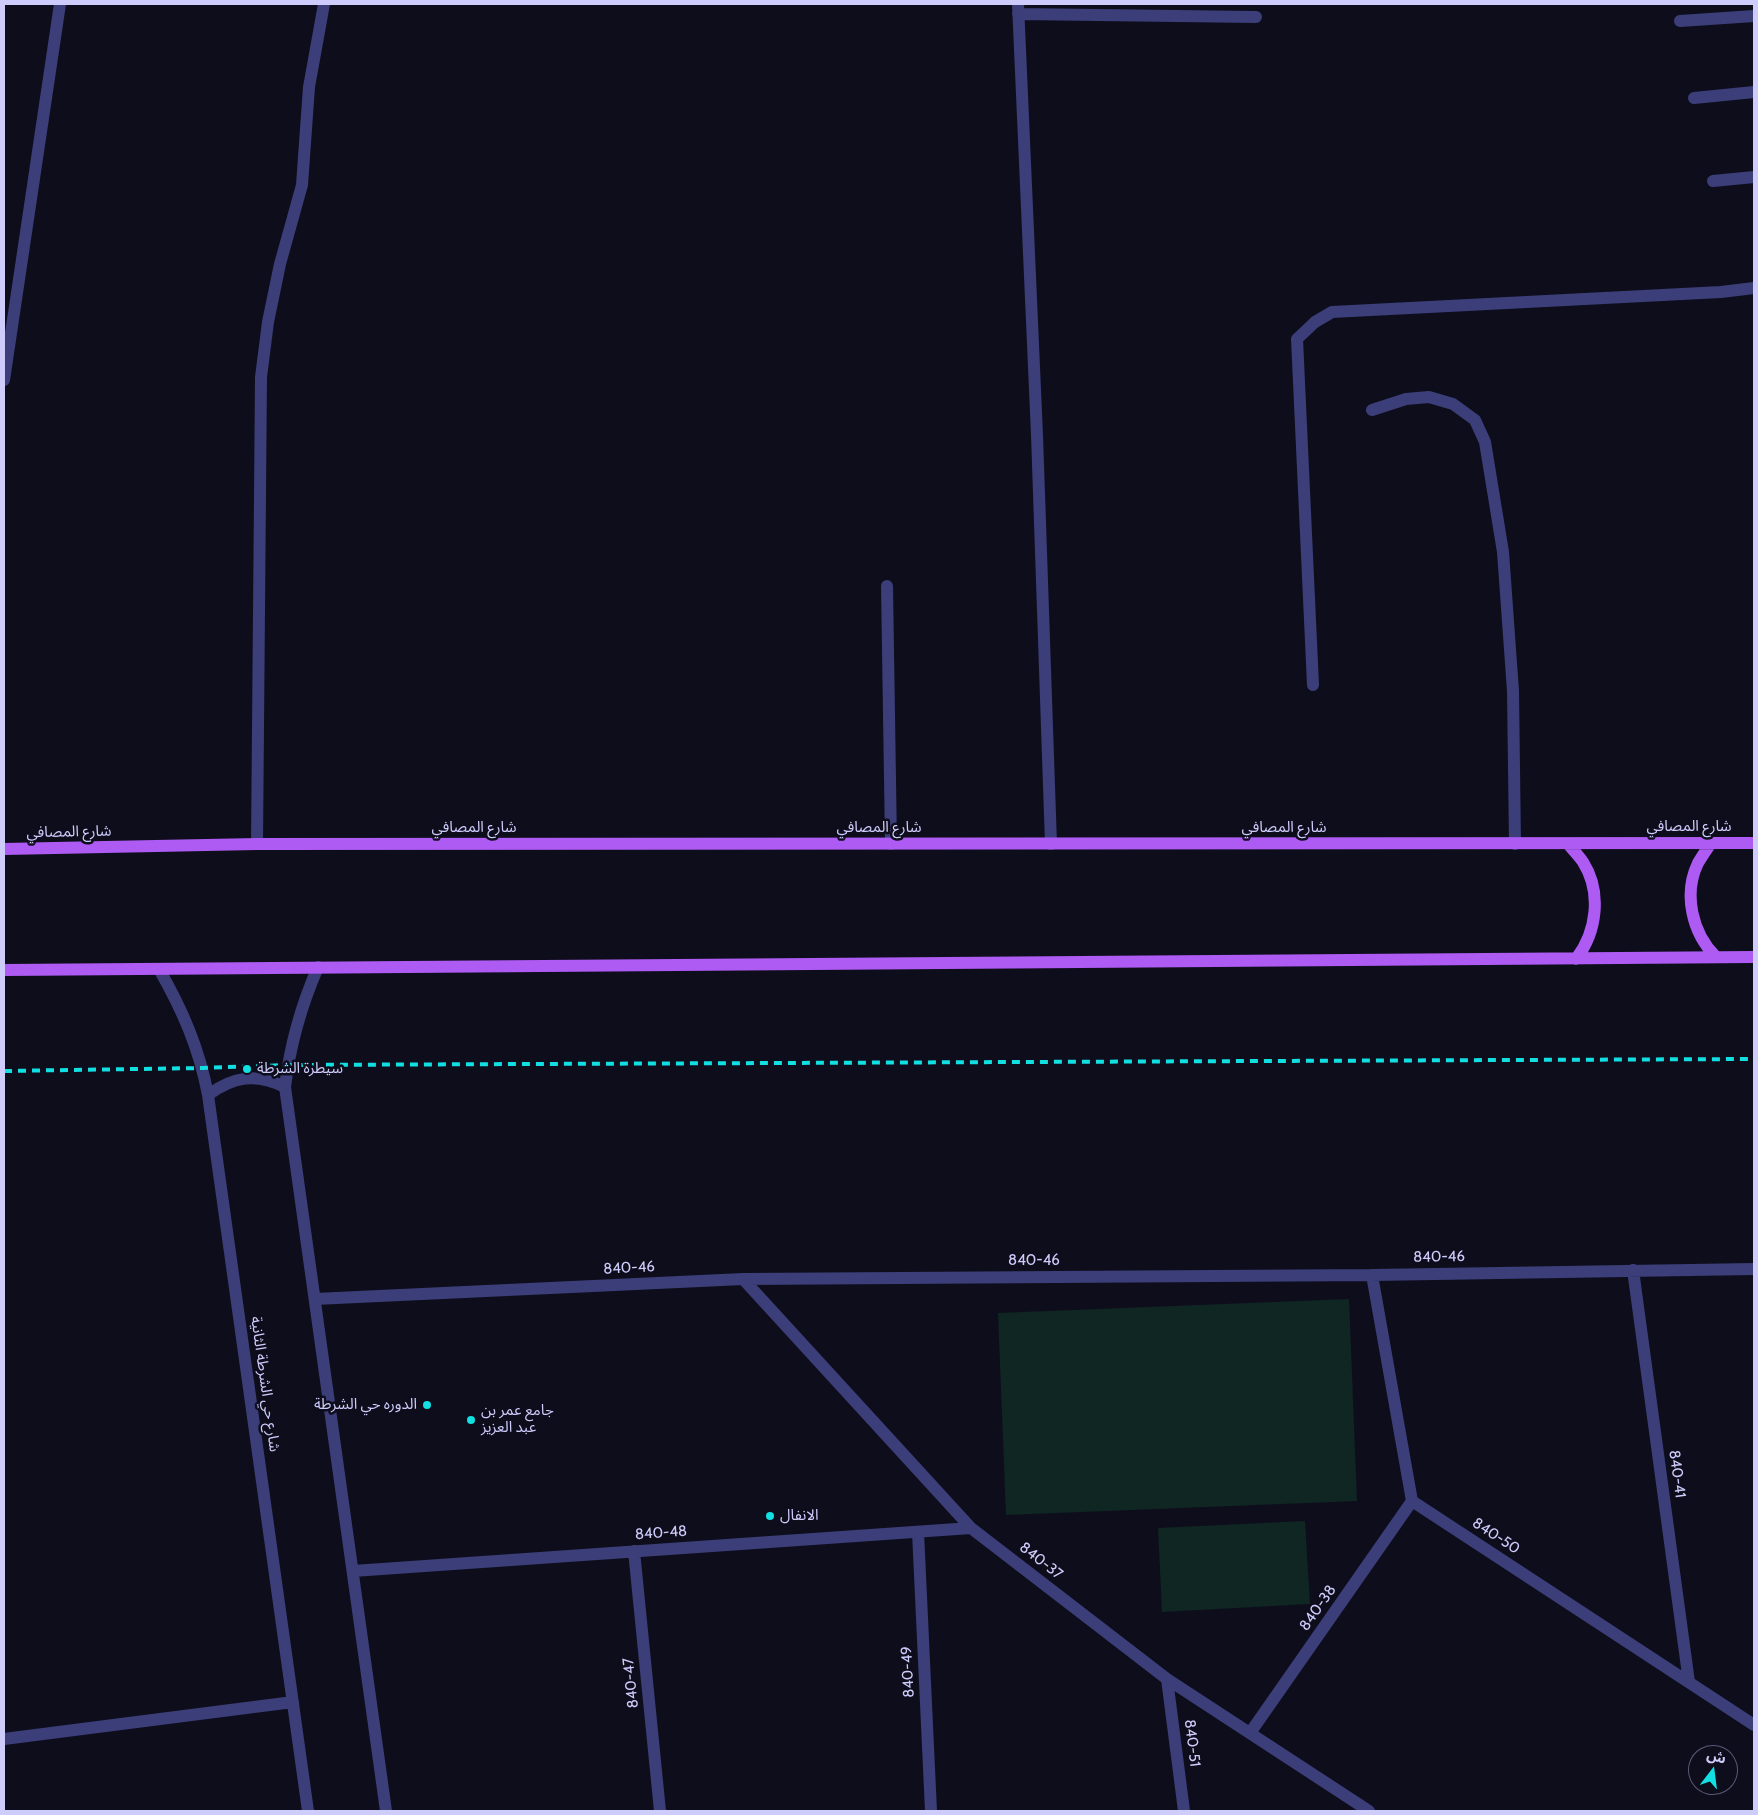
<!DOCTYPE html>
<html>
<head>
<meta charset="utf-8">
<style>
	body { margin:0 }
	#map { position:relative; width:1758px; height:1815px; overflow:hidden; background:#0e0d1c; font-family:Cabin,"Noto Sans Arabic",sans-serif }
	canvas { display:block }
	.frame { position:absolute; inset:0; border:5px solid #cdccfb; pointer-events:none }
	.north { position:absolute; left:1688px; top:1745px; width:50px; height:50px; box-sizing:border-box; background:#0e0d1c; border:1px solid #5a5975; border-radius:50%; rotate:15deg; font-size:14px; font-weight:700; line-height:20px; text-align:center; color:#cdccfb }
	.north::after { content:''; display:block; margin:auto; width:18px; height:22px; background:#11dfe2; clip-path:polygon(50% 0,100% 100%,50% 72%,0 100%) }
</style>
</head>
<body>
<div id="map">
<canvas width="1758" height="1815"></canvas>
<div class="frame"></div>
<div class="north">ش</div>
</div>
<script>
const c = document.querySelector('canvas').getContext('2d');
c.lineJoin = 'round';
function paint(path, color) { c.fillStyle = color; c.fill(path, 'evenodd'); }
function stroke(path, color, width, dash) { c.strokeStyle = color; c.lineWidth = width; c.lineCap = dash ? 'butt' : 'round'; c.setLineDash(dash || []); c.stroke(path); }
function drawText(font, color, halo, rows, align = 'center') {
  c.font = font + ' Cabin,"Noto Sans Arabic",sans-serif'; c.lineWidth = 5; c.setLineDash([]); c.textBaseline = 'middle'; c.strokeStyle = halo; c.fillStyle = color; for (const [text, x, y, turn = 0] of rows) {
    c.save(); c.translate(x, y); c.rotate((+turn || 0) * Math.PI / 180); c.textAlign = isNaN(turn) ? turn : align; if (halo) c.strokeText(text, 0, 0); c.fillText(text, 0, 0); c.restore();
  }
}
paint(new Path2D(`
	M1349 1299 1357 1501 1006 1515 998 1313Z
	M1305 1521 1310 1604 1162 1612 1158 1528Z`), '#102623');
stroke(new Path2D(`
	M1018 4 1037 435 1051 844
	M1018 14 1256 17
	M1680 21 1754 16
	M1694 98 1754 92
	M1713 181 1754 177
	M4 380 60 4
	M1372 410 1406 399 1429 397 1453 404 1475 420 1485 442 1503 552 1513 691 1515 844
	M887 586 891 844
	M1313 685 1297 339 1315 322 1332 312 1721 292 1754 288
	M257 844 261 377 268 322 280 264 302 185 309 87 324 4
	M318 967C301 1006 290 1045 285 1087L386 1811
	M159 969C183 1011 199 1048 208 1095L308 1811
	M208 1095C234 1076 256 1073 285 1087
	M1633 1270 1689 1682
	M1372 1275 1412 1501 1754 1725
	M743 1279 971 1528 1167 1679 1369 1811
	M315 1299 743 1279 1372 1275 1754 1269
	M918 1532 931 1811
	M634 1551 660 1811
	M353 1571 971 1528
	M1167 1679 1184 1811
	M1250 1733 1412 1501
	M4 1739 293 1702`), '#3b3e78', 12);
stroke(new Path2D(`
	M1711 843C1707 849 1702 856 1698 863 1683 894 1692 933 1716 957
	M1568 844C1573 850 1579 856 1583 862 1602 892 1597 932 1576 959
	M4 849 257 844 1754 843
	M4 970 1754 957`), '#ad5bf3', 12);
stroke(new Path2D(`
	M4 1071 203 1068 288 1065 1754 1059`), '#11dfe2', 4, [8, 6]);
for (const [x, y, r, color] of [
	[247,1069,5,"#11dfe2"],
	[427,1405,5,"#11dfe2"],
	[471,1420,5,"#11dfe2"],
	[770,1516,5,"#11dfe2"]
]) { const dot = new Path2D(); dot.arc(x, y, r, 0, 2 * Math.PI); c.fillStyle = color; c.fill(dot); stroke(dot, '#0e0d1c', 2); }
drawText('15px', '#cdccfb', '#0e0d1c', [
	["شارع المصافي",1689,827],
	["شارع المصافي",474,828],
	["شارع المصافي",879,828],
	["شارع المصافي",1284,828],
	["شارع المصافي",69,832,-1],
	["840-46",1439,1257,-1],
	["840-46",1034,1261],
	["840-46",629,1268,-3],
	["شارع حي الشرطة الثانية",265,1384,82],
	["840-41",1677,1474,82],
	["840-48",661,1533,-4],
	["840-50",1496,1536,33],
	["840-37",1041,1561,38],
	["840-38",1318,1608,-55],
	["840-49",908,1672,-93],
	["840-47",631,1683,-96],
	["840-51",1192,1743,83]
]);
drawText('15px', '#cdccfb', '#0e0d1c', [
	["سيطرة الشرطة",257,1069],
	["الدوره حي الشرطة",417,1405,"right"],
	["جامع عمر بن",481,1411],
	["عبد العزيز",481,1428],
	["الانفال",780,1516]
], 'left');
</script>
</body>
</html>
